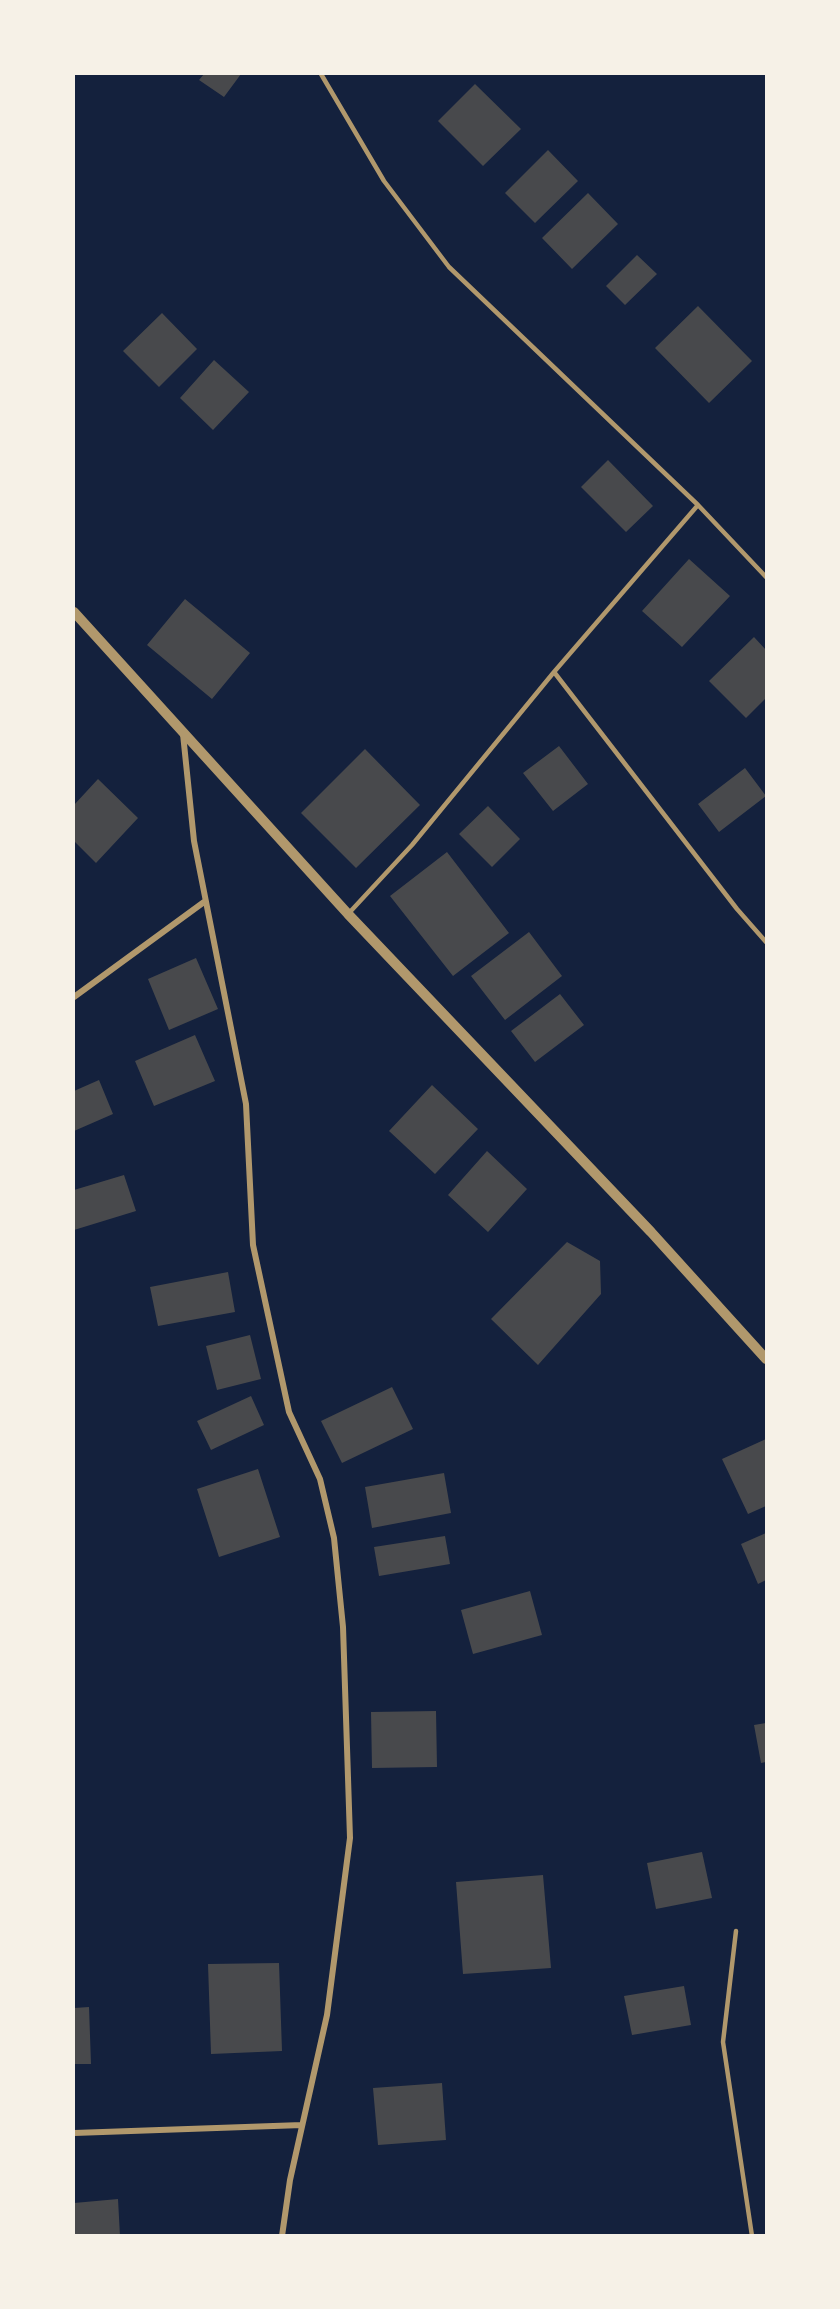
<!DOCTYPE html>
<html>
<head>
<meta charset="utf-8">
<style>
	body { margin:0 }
	#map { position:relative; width:840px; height:2309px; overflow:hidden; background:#14213d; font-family:Merriweather,serif }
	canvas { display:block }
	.frame { position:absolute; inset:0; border:75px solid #f6f1e7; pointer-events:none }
</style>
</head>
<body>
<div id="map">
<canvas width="840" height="2309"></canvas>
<div class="frame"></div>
</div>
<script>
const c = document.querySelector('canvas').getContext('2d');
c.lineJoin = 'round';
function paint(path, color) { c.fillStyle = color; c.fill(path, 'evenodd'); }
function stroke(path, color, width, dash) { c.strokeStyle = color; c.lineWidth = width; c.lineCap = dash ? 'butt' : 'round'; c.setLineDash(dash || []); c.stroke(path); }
paint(new Path2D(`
	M204 74H241L224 97 199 80Z
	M475 84 521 129 483 166 438 121Z
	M548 150 578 181 535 223 505 193Z
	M588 193 618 224 572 269 542 238Z
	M637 255 657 274 625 305 606 286Z
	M698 306 752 361 709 403 655 348Z
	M162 313 197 349 159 387 123 351Z
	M214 360 249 392 213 430 180 398Z
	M608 460 653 506 626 532 581 487Z
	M689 559 730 596 682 647 642 611Z
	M185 599 250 653 212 699 147 645Z
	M754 637 766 650V698L746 718 709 681Z
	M559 746 588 784 553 811 523 773Z
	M365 749 420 805 356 868 301 813Z
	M745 768 766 796 719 832 698 804Z
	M98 779 138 818 96 863 74 841V805Z
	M488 806 520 839 492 867 459 834Z
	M447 852 509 933 453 976 390 896Z
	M529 932 562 976 505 1020 471 976Z
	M196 958 218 1009 169 1030 148 979Z
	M560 994 584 1025 535 1062 511 1031Z
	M195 1035 215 1081 154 1106 135 1061Z
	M99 1080 113 1114 74 1131V1091Z
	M432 1085 478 1129 435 1174 389 1131Z
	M487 1151 527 1189 488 1232 448 1195Z
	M124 1175 136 1211 74 1230V1190Z
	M567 1242 600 1261 601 1294 538 1365 491 1319Z
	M228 1272 235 1312 158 1326 150 1287Z
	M250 1335 261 1379 217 1390 206 1346Z
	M392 1387 413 1429 342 1463 321 1421Z
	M251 1396 264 1425 211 1450 197 1421Z
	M766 1439V1506L748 1514 722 1459Z
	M258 1469 280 1537 219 1557 197 1489Z
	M444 1473 451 1513 372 1528 365 1487Z
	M766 1533V1580L758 1584 741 1544Z
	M445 1536 450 1564 379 1576 374 1547Z
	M530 1591 542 1635 473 1654 461 1610Z
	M436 1711 437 1767 372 1768 371 1712Z
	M766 1723V1762L761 1763 754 1725Z
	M702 1852 712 1898 656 1909 647 1863Z
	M543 1875 551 1968 463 1974 456 1882Z
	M279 1963 282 2051 211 2054 208 1964Z
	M684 1986 691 2025 632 2035 624 1996Z
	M89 2007 91 2064H74V2008Z
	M442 2083 446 2140 378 2145 373 2088Z
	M118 2199 120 2236H74V2203Z`), '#48494c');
stroke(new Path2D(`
	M321 74 384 181 449 267 698 505 766 577
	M554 672 737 909 766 942
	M349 913 412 845 554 672 698 505
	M736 1931 723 2042 752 2236`), '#b1986c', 4.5);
stroke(new Path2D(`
	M183 734 194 841 246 1104 253 1245 289 1412 320 1479 334 1538 343 1627 350 1838 327 2015 290 2180 282 2236
	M74 997 204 902
	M74 2133 302 2125`), '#b1986c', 6);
stroke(new Path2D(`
	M74 612 348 914 651 1232 766 1359`), '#b1986c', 10);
</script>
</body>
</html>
